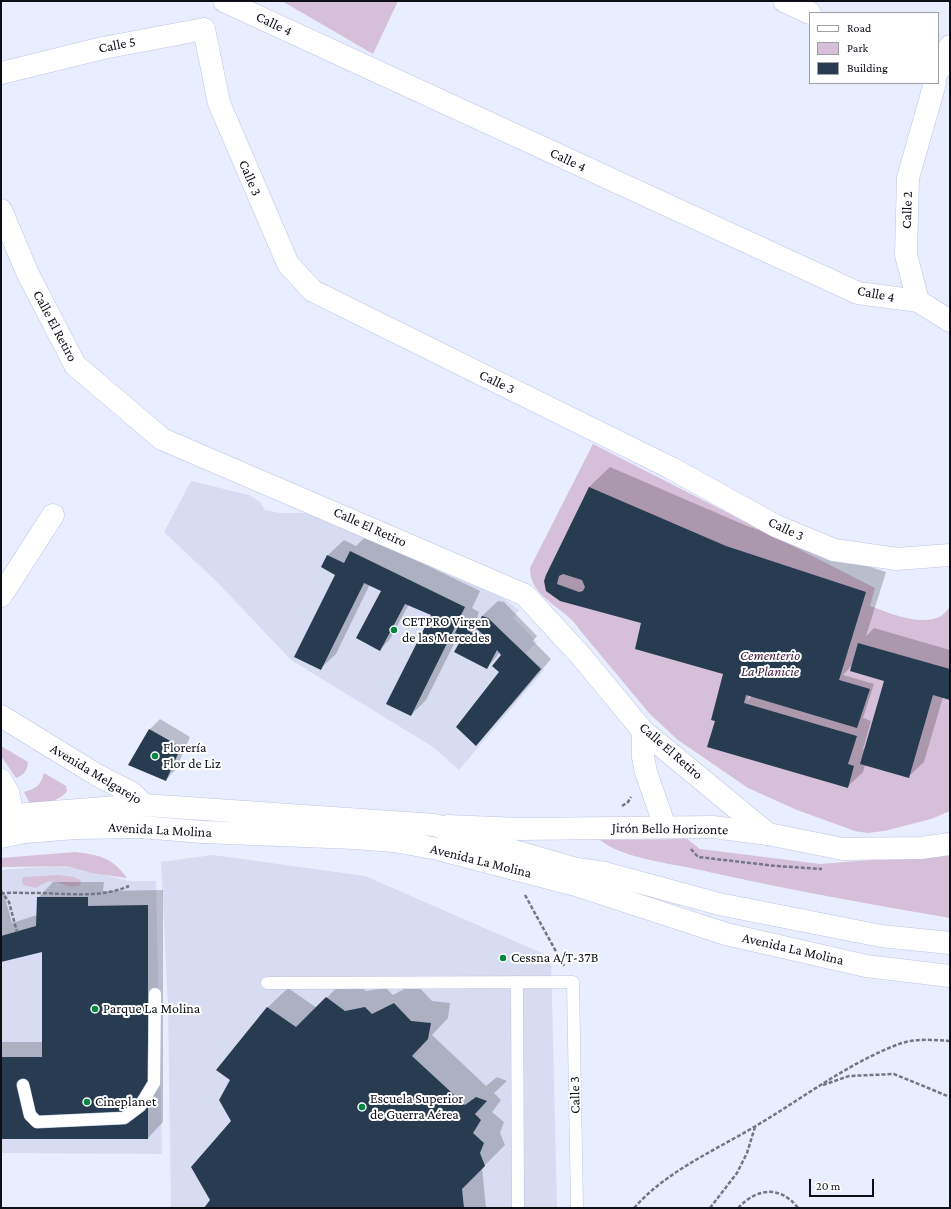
<!DOCTYPE html>
<html>
<head>
<meta charset="utf-8">
<style>
	body { margin:0 }
	#map { position:relative; width:951px; height:1209px; overflow:hidden; background:#e8edff; font-family:"Crimson Pro",serif }
	canvas { display:block }
	.frame { position:absolute; inset:0; border:2px solid #0d0f18; pointer-events:none }
	.legend { position:absolute; left:809px; top:12px; width:130px; height:72px; box-sizing:border-box; background:#fff; border:1px solid #9e9fa3; margin:0; padding:5px 7px; list-style:none; font-size:12px; color:#0d0f18 }
	.legend li { display:flex; align-items:center; gap:8px; height:20px }
	.legend b { width:20px; border:1px solid #9e9fa3 }
	.scale { position:absolute; left:809px; top:1179px; width:65px; height:18px; box-sizing:border-box; border:2px solid #0d0f18; border-top:0; padding-left:5px; font-size:12px; line-height:14px; white-space:nowrap; color:#0d0f18; -webkit-text-stroke:3px #fff; paint-order:stroke }
</style>
</head>
<body>
<div id="map">
<canvas width="951" height="1209"></canvas>
<div class="frame"></div>
<ul class="legend">
<li><b style="height:5px;background:#fff"></b>Road</li>
<li><b style="height:11px;background:#d6bfd8"></b>Park</li>
<li><b style="height:11px;background:#283c51"></b>Building</li>
</ul>
<div class="scale">20 m</div>
</div>
<script>
const c = document.querySelector('canvas').getContext('2d');
c.lineJoin = 'round';
function paint(path, color) { c.fillStyle = color; c.fill(path, 'evenodd'); }
function stroke(path, color, width, dash) { c.strokeStyle = color; c.lineWidth = width; c.lineCap = dash ? 'butt' : 'round'; c.setLineDash(dash || []); c.stroke(path); }
function drawText(font, color, halo, rows, align = 'center') {
  c.font = font + ' "Crimson Pro",serif'; c.lineWidth = 4; c.setLineDash([]); c.textBaseline = 'middle'; c.strokeStyle = halo; c.fillStyle = color; for (const [text, x, y, turn = 0] of rows) {
    c.save(); c.translate(x, y); c.rotate((+turn || 0) * Math.PI / 180); c.textAlign = isNaN(turn) ? turn : align; if (halo) c.strokeText(text, 0, 0); c.fillText(text, 0, 0); c.restore();
  }
}
paint(new Path2D(`
	M191 481 249 495 260 502 265 510 280 513H307L330 518 501 597 519 610 513 618 537 642 526 653 544 670 459 770 433 747 291 660 218 583 164 532Z
	M213 855 365 876 551 957 557 1208H171L168 1006 161 862Z
	M67 865 129 881H156L162 1154 1 1153V870Z`), '#d7dcf2');
paint(new Path2D(`
	M282 1H398L373 54Z
	M593 444 875 588 870 606C889 613 921 627 941 616 944 614 947 610 950 607V811L931 819 884 831 867 833 855 831 797 810 748 788 678 740 649 713 579 629C568 609 529 598 530 568Z
	M1 746 28 762C27 771 24 775 16 778L1 756Z
	M44 773 66 786 67 791C59 802 43 803 30 804L24 792C36 789 41 785 44 773Z
	M687 839 700 849 820 864 950 854V918C869 904 789 890 709 872 679 864 624 860 600 840Z
	M75 852C99 855 112 857 127 878L92 873 67 866 1 867V858Z
	M58 875 74 877 80 880 81 883 79 886C59 889 56 873 36 888L23 885 22 879 24 877Z`), '#d6bfd8');
paint(new Path2D(`
	M610 467 747 526 886 572 866 636 874 628 950 650V699L943 697 924 762 908 777 865 765 863 772 847 787 716 720 724 673 643 623 547 590 589 487ZM852 665 886 680 865 749H863L871 721 863 718 874 684 843 675ZM749 695 752 696 747 701Z
	M366 536 480 591 472 608 479 612 477 619 480 621 482 616 498 601 504 602 537 636 533 641 551 659 517 699 476 745 500 672 502 655 500 652 487 668 464 636 459 634 426 700 411 715 432 615 409 604 390 639 380 650 383 591 370 584 336 654 320 669 337 574 322 567 328 555 344 540 356 546Z
	M160 719 190 737 176 769 166 780 130 764 150 729Z
	M53 882H104L103 891 163 890V1122L148 1138H1V1042H43V950L1 961V895L4 894 12 923 37 915 38 898Z
	M347 977 366 991 386 988 393 995 415 983 432 1001 450 1003 448 1018 432 1035 486 1086 497 1077 507 1081 494 1093 501 1100 492 1112 504 1122 500 1133 505 1145 482 1168 486 1208H205L212 1200 232 1122 267 1008 288 988 317 1008Z`), '#0003');
paint(new Path2D(`
	M589 487 726 546 866 592 839 680 870 689 857 728 746 695 744 703 857 736 848 764 854 766 848 788 707 747 715 721 711 720 723 674 635 649 641 623 560 601 546 591 544 581 546 575ZM563 574 582 580 585 587 583 591 579 592 557 584 559 576Z
	M350 551 465 607 411 716 386 704 431 615 405 604 380 651 356 638 381 591 364 583 321 670 294 657 335 575 321 567 327 555 344 563Z
	M482 616 488 618 541 669 476 746 456 727 499 672 492 666 501 655 497 650 487 669 454 652 463 636 455 633 462 618 469 622 467 630 492 643 476 628Z
	M858 643 950 669V700L933 695 909 778 860 764 884 681 850 671Z
	M149 729 181 747 166 781 128 765Z
	M37 897H88V906L148 905V1139H1V1057H42V952L1 962V936L36 926Z
	M326 997 345 1011 365 1007 372 1014 394 1003 411 1021 431 1023 428 1039 412 1056 465 1105 476 1097 487 1101 475 1114 481 1120 473 1133 484 1143 480 1153 485 1166 462 1189 464 1208H204L210 1200 191 1167 231 1121 219 1100 230 1080 216 1070 267 1007 296 1027Z`), '#283c51');
const service = new Path2D(`
	M517 982 518 1208
	M267 983 573 982 577 1208
	M23 1085 30 1115 37 1122 124 1118 140 1106 154 1083 155 994`);
const minor = new Path2D(`
	M224 1 858 293 918 301
	M784 1 810 13
	M204 29 219 103 288 264 313 291 671 468 776 526 834 550 897 559 950 555
	M938 72 950 46
	M1 73 103 48 204 29
	M935 83 908 178 906 255 918 301 950 321
	M1 210 27 272 75 365 162 439 525 595 581 656 643 731 768 834
	M1 596 53 515
	M643 731V757L646 772 665 827`);
const tertiary = new Path2D(`
	M447 826 520 829 713 827 768 834 843 849 920 848 950 844`);
const secondary = new Path2D(`
	M1 816 144 805
	M1 837 25 832`);
const primary = new Path2D(`
	M1 716 97 775 132 793 144 805 435 825 514 851 577 869 605 873 719 904 881 936 950 943
	M1 780 8 792 12 811 25 832 75 828 141 827 203 832 355 838 394 841 438 849 576 885 726 934 866 966 950 976`);
stroke(service, '#bdc4e1', 13);
stroke(minor, '#bdc4e1', 23);
stroke(tertiary, '#bdc4e1', 23);
stroke(secondary, '#bdc4e1', 23);
stroke(primary, '#bdc4e1', 23);
stroke(new Path2D(`
	M622 806 628 802 631 797
	M691 849 698 857 776 866 822 869
	M1 891 9 902 17 932
	M1 894C9 892 18 893 25 893 60 892 97 900 129 886
	M525 895 564 966
	M823 1085 849 1076 894 1074 950 1097
	M634 1208C667 1171 712 1152 754 1127 802 1099 846 1064 899 1044 915 1038 934 1040 950 1041
	M710 1208 737 1173 747 1153 755 1127
	M738 1208C757 1188 780 1185 798 1208`), '#737784', 2.5, [4, 2]);
stroke(service, '#fff', 12);
stroke(minor, '#fff', 22);
stroke(tertiary, '#fff', 22);
stroke(secondary, '#fff', 22);
stroke(primary, '#fff', 22);
for (const [x, y, r, color] of [
	[394,630,4,"#048642"],
	[155,756,4,"#048642"],
	[503,958,4,"#048642"],
	[95,1009,4,"#048642"],
	[87,1102,4,"#048642"],
	[362,1107,4,"#048642"]
]) { const dot = new Path2D(); dot.arc(x, y, r, 0, 2 * Math.PI); c.fillStyle = color; c.fill(dot); stroke(dot, '#fff', 1.5); }
drawText('14px', '#0d0f18', '#fff', [
	["Calle 4",274,24,25],
	["Calle 5",117,45,-11],
	["Calle 4",568,160,25],
	["Calle 3",250,178,67],
	["Calle 2",907,210,-88],
	["Calle 4",876,294,11],
	["Calle El Retiro",55,326,62],
	["Calle 3",497,382,26],
	["Calle El Retiro",370,527,24],
	["Calle 3",786,529,25],
	["Calle El Retiro",671,751,41],
	["Avenida Melgarejo",96,774,31],
	["Jirón Bello Horizonte",670,829,1],
	["Avenida La Molina",160,830,3],
	["Avenida La Molina",481,861,14],
	["Avenida La Molina",793,949,13],
	["Calle 3",575,1095,-91]
]);
drawText('14px', '#0d0f18', '#fff', [
	["CETPRO Virgen",402,622],
	["de las Mercedes",402,638],
	["Florería",163,748],
	["Flor de Liz",163,764],
	["Cessna A/T-37B",511,958],
	["Parque La Molina",103,1009],
	["Escuela Superior",370,1099],
	["de Guerra Aérea",370,1115],
	["Cineplanet",95,1102]
], 'left');
drawText('italic 14px', '#422145', '#fff', [
	["Cementerio",770,656],
	["La Planicie",770,672]
]);
</script>
</body>
</html>
